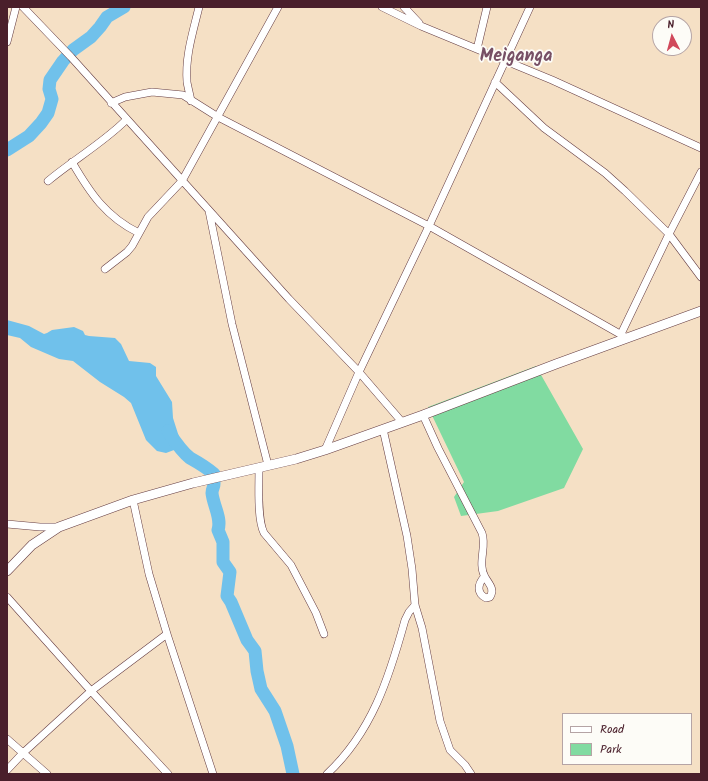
<!DOCTYPE html>
<html>
<head>
<meta charset="utf-8">
<style>
	body { margin:0 }
	#map { position:relative; width:708px; height:781px; overflow:hidden; background:#f5e0c5; font-family:Kalam,sans-serif }
	canvas { display:block }
	.frame { position:absolute; inset:0; border:8px solid #4a1f2b; pointer-events:none }
	.legend { position:absolute; left:562px; top:713px; width:130px; height:52px; box-sizing:border-box; background:#fdfcf7; border:1px solid #b5a4a5; margin:0; padding:5px 7px; list-style:none; font-size:12px; color:#4a1f2b }
	.legend li { display:flex; align-items:center; gap:8px; height:20px }
	.legend b { width:20px; border:1px solid #b5a4a5 }
	.north { position:absolute; left:652px; top:16px; width:40px; height:40px; box-sizing:border-box; background:#fdfcf7; border:1px solid #b5a4a5; border-radius:50%; rotate:354deg; font-size:11px; font-weight:700; line-height:16px; text-align:center; color:#4a1f2b }
	.north::after { content:''; display:block; margin:auto; width:14px; height:18px; background:#d1495b; clip-path:polygon(50% 0,100% 100%,50% 72%,0 100%) }
</style>
</head>
<body>
<div id="map">
<canvas width="708" height="781"></canvas>
<div class="frame"></div>
<ul class="legend">
<li><b style="height:5px;background:#fff"></b>Road</li>
<li><b style="height:11px;background:#81dba1"></b>Park</li>
</ul>
<div class="north">N</div>
</div>
<script>
const c = document.querySelector('canvas').getContext('2d');
c.lineJoin = 'round';
function paint(path, color) { c.fillStyle = color; c.fill(path, 'evenodd'); }
function stroke(path, color, width, dash) { c.strokeStyle = color; c.lineWidth = width; c.lineCap = dash ? 'butt' : 'round'; c.setLineDash(dash || []); c.stroke(path); }
function drawText(font, color, halo, rows, align = 'center') {
  c.font = font + ' Kalam,sans-serif'; c.lineWidth = 3.5; c.setLineDash([]); c.textBaseline = 'middle'; c.strokeStyle = halo; c.fillStyle = color; for (const [text, x, y, turn = 0] of rows) {
    c.save(); c.translate(x, y); c.rotate((+turn || 0) * Math.PI / 180); c.textAlign = isNaN(turn) ? turn : align; if (halo) c.strokeText(text, 0, 0); c.fillText(text, 0, 0); c.restore();
  }
}
paint(new Path2D(`
	M536 366 583 449 564 488 498 511 461 516 454 497 464 482 428 407Z`), '#81dba1');
paint(new Path2D(`
	M7 320 29 326 44 334 47 333 52 330 74 327 83 331 85 335 89 336 115 338 121 344 129 361 150 363 156 367V376L172 402 173 418 180 440 178 446 174 450 166 453 157 451 146 440 131 403 124 397 100 382 73 361 59 359 31 347 20 338 7 335Z`), '#70c1eb');
stroke(new Path2D(`
	M7 150 29 136 41 123 48 113 52 99 49 89 50 80 63 61 73 50 91 37 100 27 107 17 124 7
	M168 431C174 440 181 451 190 458 199 463 206 467 214 474 214 477 214 480 214 484 214 487 212 489 212 493 213 505 222 518 218 530L223 542V562L230 572 227 596 231 602 247 640 255 651 257 671 261 689 275 711 287 746 293 774`), '#70c1eb', 13);
const minor = new Path2D(`
	M23 7 71 57 289 299 359 372 402 422
	M382 7 421 26 552 80 701 148
	M404 7 419 23
	M7 42 16 7
	M477 49 487 7
	M495 82 544 128 605 173 625 191 669 234 701 277
	M191 101C190 95 188 88 187 82 185 56 193 32 199 7
	M111 103 125 97 152 92 183 95 218 117 429 226 627 338
	M72 162C90 193 106 217 139 233
	M48 181C73 160 103 143 126 120
	M209 211 232 324 268 465
	M105 269 127 252 132 246 148 217 182 181 278 7
	M621 334 669 234 701 172
	M423 415 438 448 482 533C487 547 477 563 485 577 489 584 495 589 490 597L486 598C476 593 478 584 484 577
	M383 429 407 536 412 569 415 605 422 628 440 721 450 750 465 765 471 774
	M325 450 359 372 429 226 530 7
	M259 468C259 485 257 519 264 533L291 565 316 613 324 634
	M133 500 149 574 167 634 213 774
	M7 524 40 527H59
	M7 597 91 691 168 774
	M7 739 47 774
	M7 770 23 753 91 691 167 634
	M327 774C372 732 389 678 405 620L409 612 415 605`);
const tertiary = new Path2D(`
	M7 571 32 545 59 527 133 500 193 483 296 459 325 450 423 415 556 364 701 311`);
stroke(minor, '#643c42', 8);
stroke(tertiary, '#643c42', 10);
stroke(minor, '#fff', 7);
stroke(tertiary, '#fff', 9);
drawText('bold 18px', '#775065', '#fdfcf7', [
	["Meiganga",516,58]
]);
</script>
</body>
</html>
